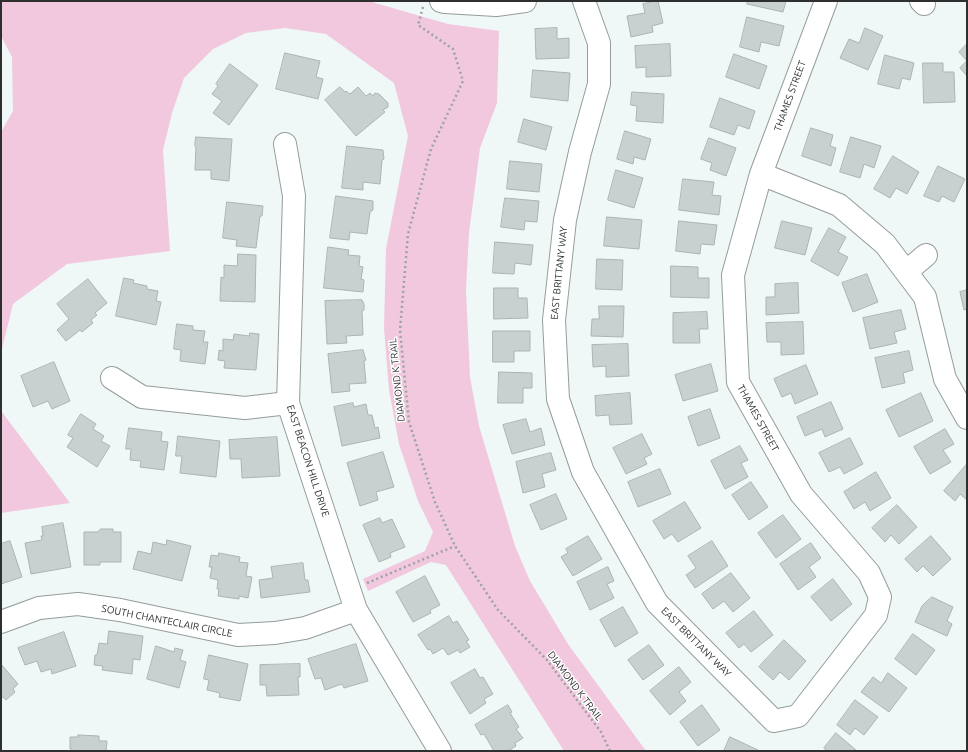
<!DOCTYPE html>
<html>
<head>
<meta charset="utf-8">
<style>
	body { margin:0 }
	#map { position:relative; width:968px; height:752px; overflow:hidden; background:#eff8f7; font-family:Ubuntu,sans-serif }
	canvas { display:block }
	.frame { position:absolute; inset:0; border:2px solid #2d302f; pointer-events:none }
</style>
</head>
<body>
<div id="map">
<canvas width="968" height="752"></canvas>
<div class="frame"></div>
</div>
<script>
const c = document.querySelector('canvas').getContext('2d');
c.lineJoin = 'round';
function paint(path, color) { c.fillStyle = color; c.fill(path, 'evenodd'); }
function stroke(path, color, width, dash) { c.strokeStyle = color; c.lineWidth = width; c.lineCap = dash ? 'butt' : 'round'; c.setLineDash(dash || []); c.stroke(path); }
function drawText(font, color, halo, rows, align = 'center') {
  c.font = font + ' Ubuntu,sans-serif'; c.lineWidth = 3; c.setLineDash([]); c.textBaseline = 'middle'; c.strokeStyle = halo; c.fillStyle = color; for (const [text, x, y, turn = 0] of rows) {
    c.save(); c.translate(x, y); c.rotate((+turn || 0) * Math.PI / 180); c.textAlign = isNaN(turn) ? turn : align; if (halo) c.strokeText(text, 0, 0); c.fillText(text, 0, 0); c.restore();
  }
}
paint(new Path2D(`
	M1 1H371L375 3 448 24 499 31 497 103 480 148 469 233 466 290 470 377 479 426 515 546 530 581 568 644 646 751H564L446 565 431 562 368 591 363 579 425 551 433 532 418 501 399 444 389 390 384 328 386 249 408 136 394 83 326 34 285 28 246 33 213 49 184 78 172 113 163 150 170 251 67 264 13 304 1 353V132L13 111 12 57 1 36Z
	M1 365 2 412 70 503 1 513Z`), '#f1c8de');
const building = new Path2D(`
	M658 1 663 23 652 26 653 32 631 37 627 16 645 13 643 4Z
	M748 1H786L783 12 747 4Z
	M747 17 784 26 779 46 761 42 759 52 740 47Z
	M557 28V39L569 38V58L536 59 535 29Z
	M865 28 883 36 868 70 840 58 849 39 859 43Z
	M670 44 671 76 646 77V67L636 68 635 46Z
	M967 44V61L959 52Z
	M285 53 320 61 316 77 323 79 318 99 276 89Z
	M734 54 767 66 759 89 726 77Z
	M885 55 914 63 910 80 902 78 899 89 878 84Z
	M967 61V76L960 68Z
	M923 63H943V72H954L955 102 924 103Z
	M230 64 258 85 229 125 213 113 222 101 212 94 218 86 216 84Z
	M533 70 570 73 568 101 531 97Z
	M340 87 345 92 346 91 350 94 358 87 366 96 370 93 373 96 375 93 379 94 388 103V107L383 110 385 112 356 136 325 100Z
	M632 92 664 94 663 123 636 121 637 106 631 105Z
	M720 98 755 111 749 129 738 125 734 135 710 127Z
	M524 119 552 127 546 150 518 142Z
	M811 128 833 135 830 146 836 148 831 166 802 156Z
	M625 131 651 139 645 160 634 157 633 164 617 159Z
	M196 137 232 139 229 181 211 179V170H195L196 147 195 146Z
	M851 137 881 146 874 168 864 164 860 178 840 172Z
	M709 138 736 148 726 176 710 170 712 163 701 159Z
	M347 146 383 150 384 159 382 160 380 184 363 182V190L342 188Z
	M893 156 919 172 907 194 896 188 890 198 874 189Z
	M510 161 542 164 539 192 507 189Z
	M938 166 965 179 954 202 942 196 939 202 924 196Z
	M616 170 643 178 634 208 608 200Z
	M683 179 714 182 712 195 721 196 719 215 679 210Z
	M336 196 373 201V210L370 212 367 234 350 232 349 240 330 238Z
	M505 198 539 201 537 222 525 221 524 230 501 227Z
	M227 202 263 206 262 216H260L256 248 236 246 237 240 223 238Z
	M607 217 642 220 639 249 604 246Z
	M679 221 717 225 714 245 701 244 700 254 676 251Z
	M782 221 812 228 805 255 775 248Z
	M829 228 846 237 838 252 848 257 838 276 811 261Z
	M495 242 533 245 531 265 515 263 514 274 493 273Z
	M328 247 349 250 348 255 360 256 359 266 363 267 361 279 364 280 363 292 324 288Z
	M238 254 256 255 255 302 220 301 221 277 224 278V265L237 266Z
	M597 259 623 260 622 290 596 289Z
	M671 266 698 267V278H709V298L671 297Z
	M867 274 878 302 853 312 842 283Z
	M124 278 134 280 133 283 147 286V289L158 291 156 301 161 302 156 325 116 316Z
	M88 279 107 303 95 313 97 315 91 320 93 323 82 332 80 330 66 341 57 330 69 319 57 304Z
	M798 283 799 313 766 315V297H775V284Z
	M494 288H518V298H527L528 318 494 319Z
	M967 290V309L964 310 960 292Z
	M362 300 364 304V310L362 311 363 335 346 336 347 343 327 344 325 301Z
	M599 306H624L623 337 591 336 592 319H599Z
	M901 310 906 329 894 332 897 343 870 349 863 318Z
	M707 312 708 329H699L700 343H673V313Z
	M803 322 804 354 781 355V342H767L766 323Z
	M177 324 193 326V330L205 331 203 342H208L205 364 180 361 181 350 174 349Z
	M493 331H530V351H514V362H493Z
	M250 333 259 334 256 370 224 368 225 361 218 360 219 350 223 351V339L233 340 234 334 249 336Z
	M628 344 629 376 606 377V366L593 367 592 345Z
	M363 350 366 360 364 361 366 383 349 384 350 391 332 393 328 354Z
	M909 351 913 370 903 373 905 383 882 388 875 358Z
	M54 362 70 401 52 409 48 401 33 407 21 376Z
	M711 364 718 391 683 401 675 375Z
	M806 365 818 394 795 404 791 393 782 397 774 379Z
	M499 372 532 373V388H523V403H498Z
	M630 393 632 424 610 425 609 415 596 416 595 396Z
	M921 393 933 421 899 437 886 410Z
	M831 402 843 429 825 437 822 429 805 436 797 417Z
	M353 403 354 407 366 404 368 415H372L375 428 378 427 380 438 342 446 334 407Z
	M710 409 720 438 698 446 688 417Z
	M81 414 96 424 93 429 104 436 101 441 110 446 97 467 67 447 73 438 68 435Z
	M526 419 530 432 541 428 545 445 512 454 503 425Z
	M129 428 162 432 161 441 168 442 164 470 140 467 141 461 130 460 131 449H126Z
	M945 429 954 444 943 450 951 462 930 474 914 447Z
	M642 434 652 454 644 458 647 464 626 474 613 448Z
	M178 436 220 441 216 477 180 473 182 456H176Z
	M277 437 280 476 242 478 241 459H230L229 440Z
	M850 438 863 464 844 474 840 467 829 472 819 453Z
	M740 446 748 460 741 463 748 477 725 489 711 461Z
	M383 452 394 487 376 492 378 500 360 506 347 463Z
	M551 453 556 470 542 474 545 487 523 493 516 462Z
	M967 464V500L960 494 955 501 944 491Z
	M660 469 671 494 638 507 628 482Z
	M876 472 891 498 870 511 865 502 854 509 844 492Z
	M751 482 768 507 749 520 732 495Z
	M556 494 567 519 541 530 530 505Z
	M685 502 701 528 678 542 672 534 664 539 653 521Z
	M897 505 917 527 899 544 891 535 885 542 872 528Z
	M783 515 801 539 776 558 758 533Z
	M380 518 382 523 392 519 405 547 390 553 391 557 379 562 363 525Z
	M63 523 71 567 31 574 25 543 42 540 41 536H43L42 527Z
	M101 529H113V532H121V562H100V565H84V532H97Z
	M588 536 602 559 573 576 561 557 568 553 566 549Z
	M931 536 951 559 933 576 923 566 917 572 905 559Z
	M167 540 191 546 182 581 133 569 138 551 151 554 153 542 166 545Z
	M10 541 22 577 1 584V544Z
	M712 541 728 566 695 588 686 575 696 568 688 556Z
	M811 543 821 558 809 567 816 577 798 590 780 564Z
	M219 553 240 557 239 562 248 563 246 576 252 577 248 598 239 596V599L218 596 219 589H217L218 580 210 578 212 567H209L211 555 218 556Z
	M303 563 305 580H308L310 592 261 598 259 580 273 578 271 567Z
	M608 567 614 581 607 584 614 598 590 610 577 582Z
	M731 573 750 598 733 612 724 601 713 609 702 594Z
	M425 576 440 605 430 610 431 613 413 622 396 592Z
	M833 579 852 604 831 621 811 597Z
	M932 597 953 607 947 621 952 624 947 636 915 622 922 606Z
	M623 607 638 633 615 647 600 620Z
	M754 611 773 635 751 652 744 644 739 648 726 633Z
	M449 616 453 623 457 621 469 640 466 641 470 647 460 653 458 650 448 655 443 648 433 654 430 649 428 650 418 635Z
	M109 631 143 636 140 660 133 659 132 674 102 670 103 666 94 665 95 655H97L99 643 107 644Z
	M64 632 76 666 52 674 51 669 41 672 37 661 25 665 18 648Z
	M913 634 935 650 916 675 895 659Z
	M784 640 806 661 789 680 780 672 773 680 759 667Z
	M356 644 368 681 344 688 342 684 325 690 321 678 315 679 308 659Z
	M649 645 664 665 643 680 628 660Z
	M156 646 174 652 175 648 183 650 180 660 186 662 179 688 147 679Z
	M209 655 248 664 240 701 219 697 220 693 207 690 209 680 204 679Z
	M1 664 18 684 13 689 15 692 6 700 3 697 1 698Z
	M300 664V677H298L299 695 267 696 266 685H260V665Z
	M679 667 691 682 679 692 686 701 670 715 650 691Z
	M475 669 480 678 483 677 493 694 484 699 486 703 470 714 451 683Z
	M888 673 907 688 889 712 861 692 873 677 881 683Z
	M855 700 878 717 864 735 855 728 850 735 837 725Z
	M508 705 512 712 510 713 519 727 516 729 523 738 515 743 516 746 508 751H494L484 734 481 735 475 725Z
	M702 705 720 730 698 746 680 722Z
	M836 733 857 751H827L824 748Z
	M78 735 99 736V741H107L106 751H72V749H70V737H78Z
	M730 737 758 750V751H724Z`);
paint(building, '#c9d1d0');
stroke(building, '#acb4b3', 1);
const minor = new Path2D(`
	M441 1 445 2 496 5 525 1
	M584 1 599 43V84L580 152 565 220 554 320 558 399 583 472 657 603 774 721 798 716 876 615 880 597 869 573 801 494 738 382 733 275 761 174 826 1
	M921 1 924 4
	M285 144 294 196 288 403 356 610 440 751
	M761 174 839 205 885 244 925 297 945 379 967 418
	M906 272 926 255
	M112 378 142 397 245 408 288 403
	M1 622 39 608 78 604 120 610 238 635 275 633 305 628 356 610`);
stroke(minor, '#959c9c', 24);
stroke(new Path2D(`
	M423 7 418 25 453 49 463 81 431 149 408 234 400 330 409 422 435 502 455 546 498 610 547 660 601 732 610 751
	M367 583 455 546`), '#9ca3a2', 2.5, [2, 3]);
stroke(minor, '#fff', 22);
drawText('10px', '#2d302f', '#fff', [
	["THAMES STREET",790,96,-70],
	["EAST BRITTANY WAY",559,273,-84],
	["DIAMOND K TRAIL",397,380,-96],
	["THAMES STREET",758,418,61],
	["EAST BEACON HILL DRIVE",308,461,72],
	["SOUTH CHANTECLAIR CIRCLE",167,621,11],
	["EAST BRITTANY WAY",696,642,45],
	["DIAMOND K TRAIL",575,686,53]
]);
</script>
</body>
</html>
